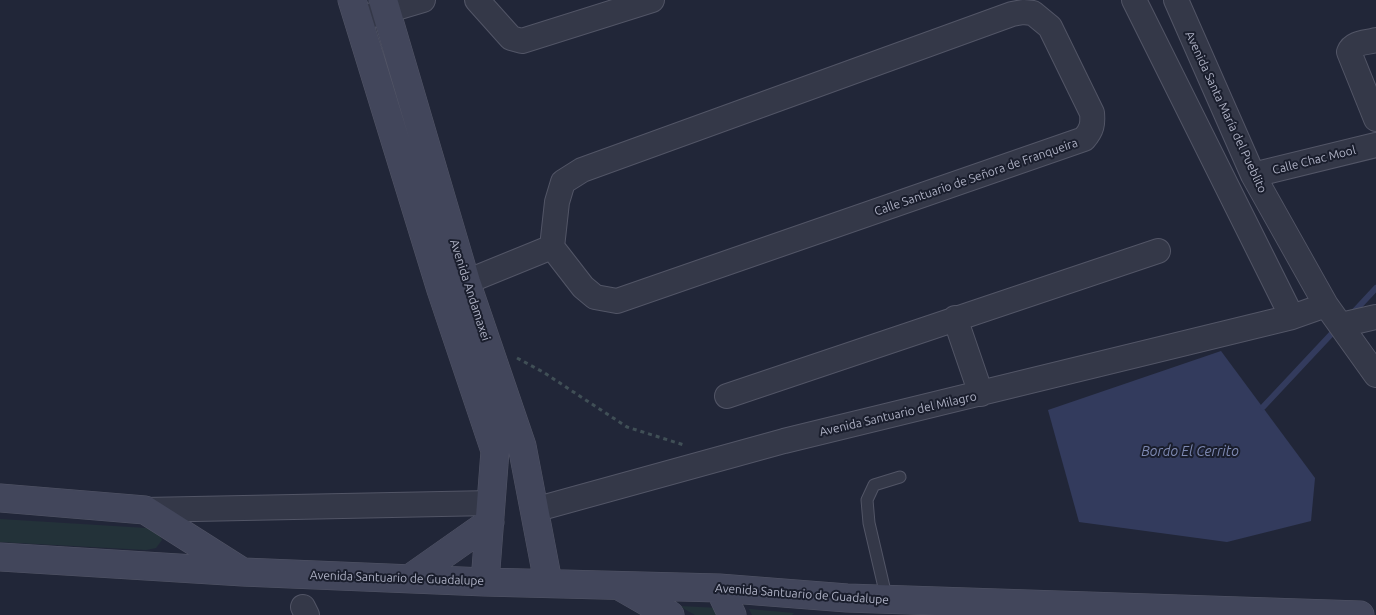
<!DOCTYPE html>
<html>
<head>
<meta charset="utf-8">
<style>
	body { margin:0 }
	canvas { display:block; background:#212638 }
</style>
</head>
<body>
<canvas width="1376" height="615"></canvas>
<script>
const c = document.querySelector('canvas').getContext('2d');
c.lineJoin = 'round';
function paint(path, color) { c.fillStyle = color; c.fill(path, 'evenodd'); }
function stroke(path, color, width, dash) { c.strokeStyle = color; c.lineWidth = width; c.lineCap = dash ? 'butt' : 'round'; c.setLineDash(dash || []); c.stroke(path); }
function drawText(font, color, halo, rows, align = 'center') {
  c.font = font + ' Ubuntu,sans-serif'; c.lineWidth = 4; c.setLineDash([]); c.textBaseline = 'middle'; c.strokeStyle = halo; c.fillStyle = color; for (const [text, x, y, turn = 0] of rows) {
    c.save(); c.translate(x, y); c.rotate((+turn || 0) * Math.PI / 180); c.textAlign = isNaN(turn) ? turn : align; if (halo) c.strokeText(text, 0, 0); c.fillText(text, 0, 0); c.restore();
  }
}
paint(new Path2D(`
	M0 519 146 528 157 531 162 540 156 548 146 550 0 542Z
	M679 606 720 608 723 615H695Z
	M749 609 794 613 792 615H752Z`), '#233239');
paint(new Path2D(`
	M1221 351 1315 478 1311 521 1227 542 1079 522 1048 410Z`), '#333b5d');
stroke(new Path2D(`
	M1350 316 1376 288
	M1263 407 1337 328`), '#333b5d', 6);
const lane = new Path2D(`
	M887 600 869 523 867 500 874 485 900 477`);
const street = new Path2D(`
	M477 0 511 38 522 41 652 0
	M1134 0 1292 317
	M1176 0 1253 175 1326 305 1376 375
	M1023 12 1033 13 1050 27 1092 113C1093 124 1092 130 1084 139L617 301 595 297 583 287 552 247 557 202 563 182 582 170 1012 14Z
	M359 19 423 0
	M1376 40C1366 43 1353 42 1349 52L1376 119
	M1253 175 1376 145
	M450 287 466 282 552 247
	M955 318 981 394
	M1341 325 1376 317
	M727 396 1158 251
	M145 510 491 503
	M534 510 784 441 1292 317 1326 305
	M303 607 307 615`);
const secondary = new Path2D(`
	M352 0 441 290 495 451 485 582
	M383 0 466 282 522 446 548 582
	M0 498 145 510 241 571
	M0 557 243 572 485 582 719 588 847 598 1360 615
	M409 579 490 522
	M621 587 670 615
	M719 588 732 615`);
stroke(lane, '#525566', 13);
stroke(street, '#525566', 26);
stroke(secondary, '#525566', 29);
stroke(new Path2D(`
	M517 358 543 372 627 427 684 445`), '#404f56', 3, [4, 4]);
stroke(lane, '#343848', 11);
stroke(street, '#343848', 24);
stroke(secondary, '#42465b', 28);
drawText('12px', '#afb2c5', '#1a1e2d', [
	["Avenida Santa María del Pueblito",1226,112,65],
	["Calle Chac Mool",1314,160,-14],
	["Calle Santuario de Señora de Franqueira",976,177,-19],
	["Avenida Andamaxei",470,290,72],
	["Avenida Santuario del Milagro",898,414,-13],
	["Avenida Santuario de Guadalupe",397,578,2],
	["Avenida Santuario de Guadalupe",802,594,4]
]);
drawText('italic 14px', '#7e89b2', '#1a1e2d', [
	["Bordo El Cerrito",1190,451]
]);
</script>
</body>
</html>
